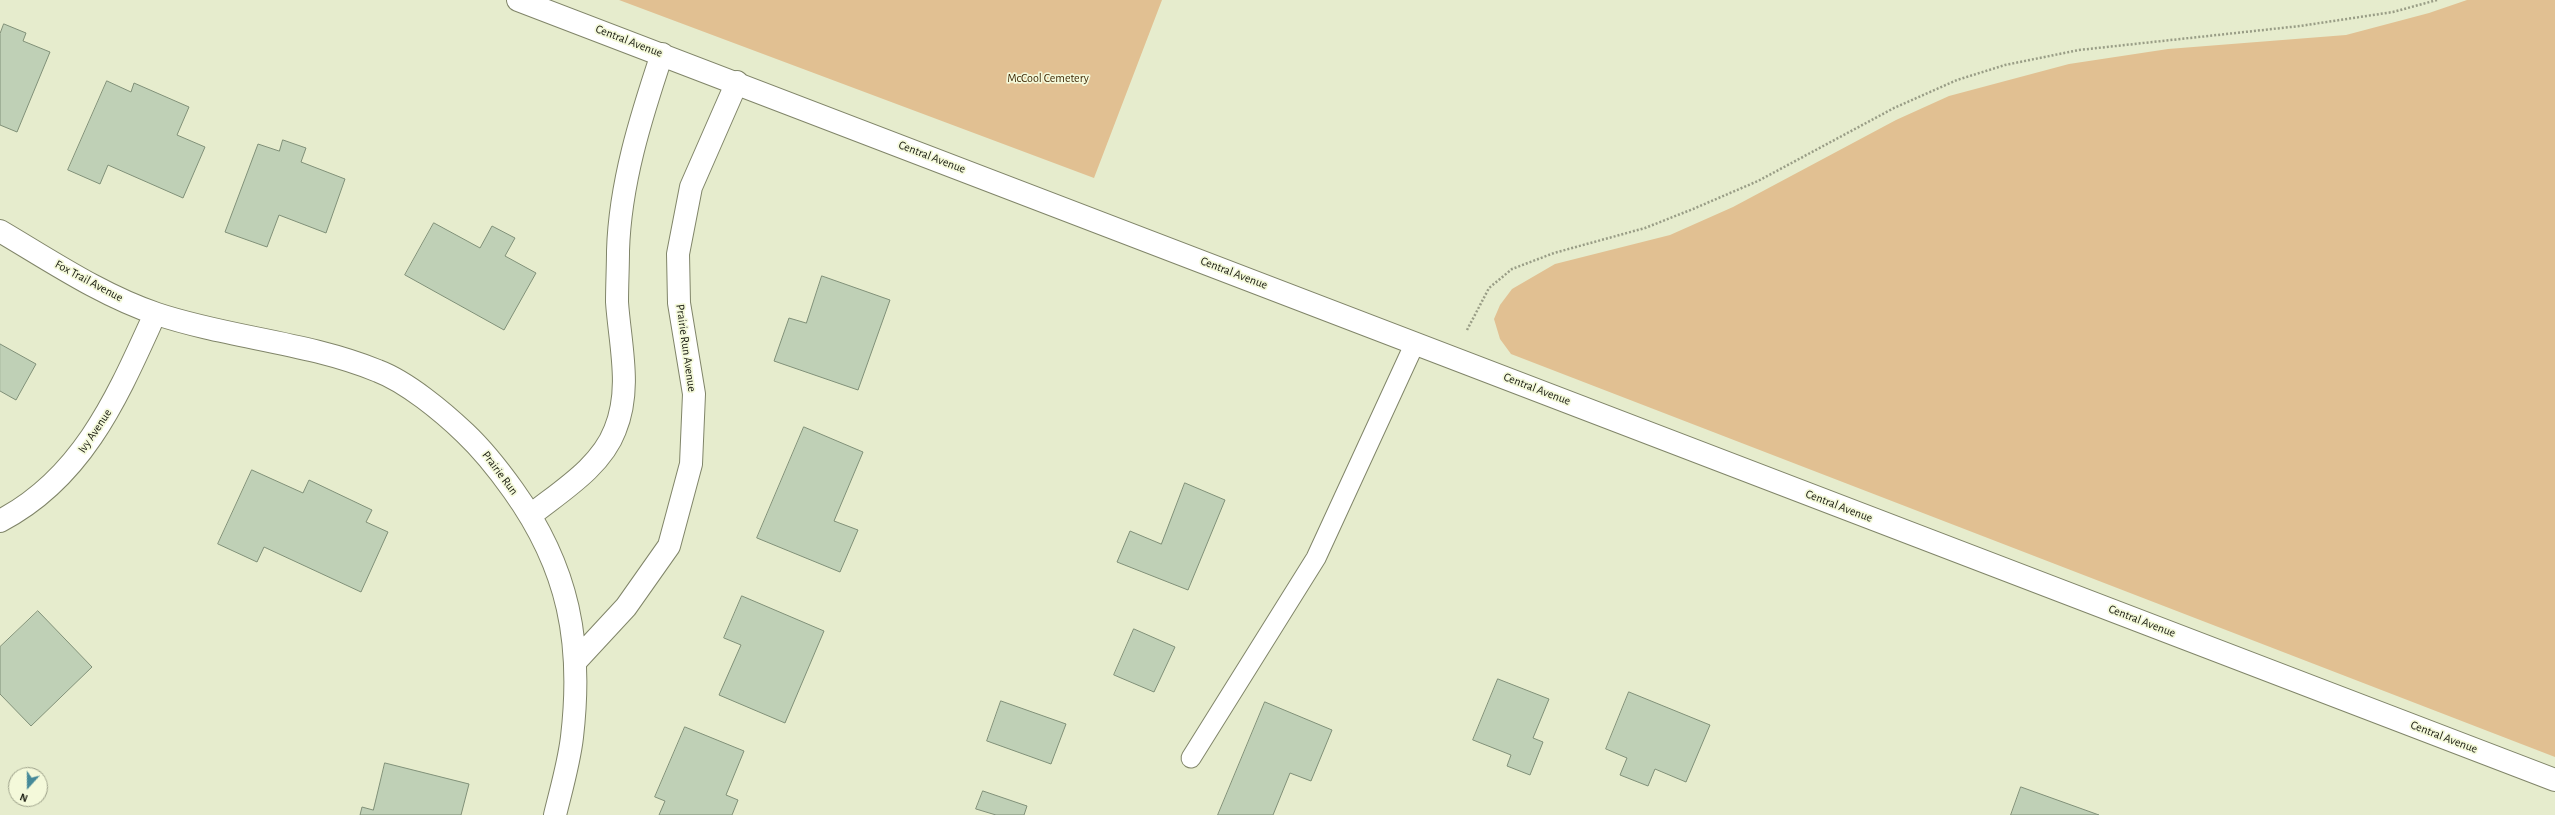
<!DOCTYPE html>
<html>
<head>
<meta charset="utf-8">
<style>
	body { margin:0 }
	#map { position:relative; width:2555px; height:815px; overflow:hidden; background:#e6eccd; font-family:"Alegreya Sans",sans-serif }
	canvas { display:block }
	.north { position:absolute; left:8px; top:767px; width:40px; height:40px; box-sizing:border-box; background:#f4f9da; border:1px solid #9ca089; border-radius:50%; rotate:201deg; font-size:11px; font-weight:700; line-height:16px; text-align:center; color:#181a0f }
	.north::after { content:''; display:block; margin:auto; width:14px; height:18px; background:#468a99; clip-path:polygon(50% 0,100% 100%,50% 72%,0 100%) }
</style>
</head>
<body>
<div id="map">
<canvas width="2555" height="815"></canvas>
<div class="north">N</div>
</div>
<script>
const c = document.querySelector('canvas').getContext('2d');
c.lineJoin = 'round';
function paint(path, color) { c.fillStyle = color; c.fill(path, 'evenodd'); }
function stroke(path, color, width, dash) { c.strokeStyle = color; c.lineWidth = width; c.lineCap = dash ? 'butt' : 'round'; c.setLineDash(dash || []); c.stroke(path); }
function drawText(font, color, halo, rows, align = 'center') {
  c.font = font + ' "Alegreya Sans",sans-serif'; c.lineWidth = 3.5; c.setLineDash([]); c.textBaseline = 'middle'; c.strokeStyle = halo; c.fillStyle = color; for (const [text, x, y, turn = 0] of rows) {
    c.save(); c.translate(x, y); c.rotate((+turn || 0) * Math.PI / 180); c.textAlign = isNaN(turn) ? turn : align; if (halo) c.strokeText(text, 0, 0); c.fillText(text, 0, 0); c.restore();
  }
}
paint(new Path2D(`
	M619 0H1162L1094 178Z
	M2467 0H2555V757L1511 354 1500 339 1494 319 1500 305 1512 289 1555 264 1670 235 1733 207 1896 120 1949 96 2069 64 2168 49 2346 35 2429 13Z`), '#e1c092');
const building = new Path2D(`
	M4 24 26 33 23 41 50 52 17 132 0 125V34Z
	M107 81 131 92 134 83 189 107 177 135 205 147 183 198 108 165 100 184 68 170Z
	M283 140 306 148 301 162 345 179 326 233 279 215 267 247 225 232 258 144 279 151Z
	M434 223 480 248 492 226 515 238 505 256 536 273 504 330 405 275Z
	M822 276 890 300 858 390 774 361 789 318 806 323Z
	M0 344 36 364 16 400 0 391Z
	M804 427 863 452 834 521 858 530 840 572 757 538Z
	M252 470 303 493 309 480 372 510 366 522 388 532 361 592 264 547 257 562 218 544Z
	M1185 483 1225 500 1188 590 1117 562 1130 531 1161 544Z
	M742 596 824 631 785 723 719 695 741 645 724 638Z
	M38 611 92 667 31 726 0 694V647Z
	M1134 629 1175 647 1154 692 1114 675Z
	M1498 679 1549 699 1533 738 1543 742 1530 775 1507 766 1511 755 1473 740Z
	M1629 692 1710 725 1686 782 1655 769 1648 786 1620 775 1627 758 1606 749Z
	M1001 701 1066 724 1051 764 987 741Z
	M1265 702 1332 730 1311 781 1290 773 1273 815H1218Z
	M685 727 744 751 726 795 738 800 732 815H659L665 801 655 797Z
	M385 763 469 784 461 815H360L362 807 373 810Z
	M2021 787 2099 815H2011Z
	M983 791 1027 806 1024 815H996L976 809Z`);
paint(building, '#bfd0b6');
stroke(building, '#809078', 1);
const service = new Path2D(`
	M1191 758 1316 558 1415 343`);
const minor = new Path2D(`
	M0 231C51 261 101 295 157 314 229 338 307 342 378 371 407 382 443 412 465 433 484 451 498 469 513 490 569 568 583 643 572 737 569 763 561 790 555 815
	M531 515C561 491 601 467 615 430 632 389 620 345 617 302 617 285 618 267 618 251 620 183 641 117 662 54
	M0 521C84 477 118 395 155 314
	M576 661 626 607 669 546 691 464 694 394 679 303 678 254 691 187 737 82`);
const tertiary = new Path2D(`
	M518 0 2555 780`);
stroke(service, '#808569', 21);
stroke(minor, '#808569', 24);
stroke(tertiary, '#808569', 24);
stroke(new Path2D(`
	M1467 330 1489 288 1512 269 1554 253 1645 228 1693 209 1758 181 1894 108 1957 80 2005 65 2079 50 2300 26 2393 12 2437 0`), '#999d86', 2.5, [2, 2]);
stroke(service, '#fff', 19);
stroke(minor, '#fff', 22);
stroke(tertiary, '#fff', 22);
drawText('12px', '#181a0f', '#f4f9da', [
	["Central Avenue",629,41,21],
	["Central Avenue",932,157,21],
	["Central Avenue",1234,273,21],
	["Fox Trail Avenue",89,281,28],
	["Prairie Run Avenue",686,348,82],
	["Central Avenue",1537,389,21],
	["Ivy Avenue",95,431,-56],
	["Prairie Run",500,473,53],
	["Central Avenue",1839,506,21],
	["Central Avenue",2142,621,21],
	["Central Avenue",2444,737,21]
]);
drawText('12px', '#402a07', '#f4f9da', [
	["McCool Cemetery",1048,78]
]);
</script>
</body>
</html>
